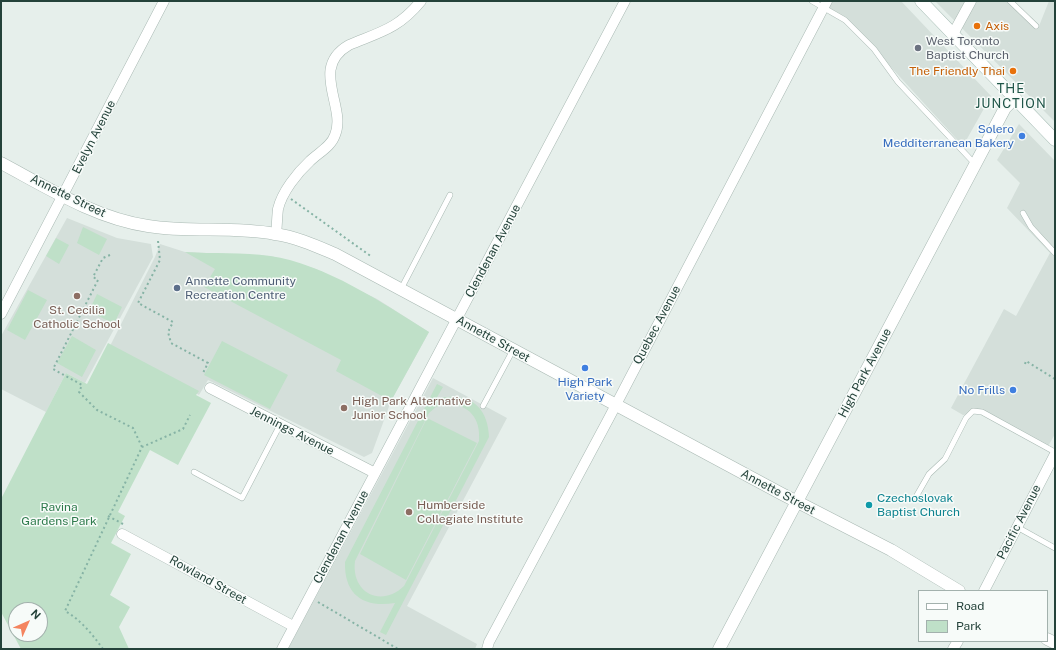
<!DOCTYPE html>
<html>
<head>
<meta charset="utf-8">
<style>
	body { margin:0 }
	#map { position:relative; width:1056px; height:650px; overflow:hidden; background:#e6efeb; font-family:"Public Sans",sans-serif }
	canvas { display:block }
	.frame { position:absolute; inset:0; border:2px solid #24423a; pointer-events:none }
	.legend { position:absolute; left:918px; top:590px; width:130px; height:52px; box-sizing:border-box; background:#f7fbf9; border:1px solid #a3b1ad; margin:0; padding:5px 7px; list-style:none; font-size:12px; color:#24423a }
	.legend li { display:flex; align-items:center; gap:8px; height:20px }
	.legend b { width:20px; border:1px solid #a3b1ad }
	.north { position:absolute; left:8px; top:602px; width:40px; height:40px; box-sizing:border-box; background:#f7fbf9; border:1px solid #a3b1ad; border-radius:50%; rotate:45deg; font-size:11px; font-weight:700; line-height:16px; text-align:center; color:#24423a }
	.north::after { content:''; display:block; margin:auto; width:14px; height:18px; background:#f4845f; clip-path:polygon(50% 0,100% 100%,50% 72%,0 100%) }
</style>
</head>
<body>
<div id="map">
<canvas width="1056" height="650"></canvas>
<div class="frame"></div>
<ul class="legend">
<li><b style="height:5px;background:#fff"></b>Road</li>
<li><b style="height:11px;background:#bfe0c8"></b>Park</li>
</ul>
<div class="north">N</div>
</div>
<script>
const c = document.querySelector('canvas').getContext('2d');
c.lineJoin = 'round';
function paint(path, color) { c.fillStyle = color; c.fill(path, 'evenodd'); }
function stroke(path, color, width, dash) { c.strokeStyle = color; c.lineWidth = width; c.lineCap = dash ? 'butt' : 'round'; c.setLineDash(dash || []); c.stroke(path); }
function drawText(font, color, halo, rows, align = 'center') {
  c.font = font + ' "Public Sans",sans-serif'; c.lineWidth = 3; c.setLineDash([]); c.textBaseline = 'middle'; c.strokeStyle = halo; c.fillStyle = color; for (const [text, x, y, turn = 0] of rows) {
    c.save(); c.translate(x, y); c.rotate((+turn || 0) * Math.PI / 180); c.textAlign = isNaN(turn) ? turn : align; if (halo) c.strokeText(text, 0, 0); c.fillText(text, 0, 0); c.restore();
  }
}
paint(new Path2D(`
	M817 1H901L991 96 963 146 858 31 828 14Z
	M935 1H1013L1039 26 1049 1H1055V122Z
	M1019 124 1055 161V434L1046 450 979 413 963 415 951 408 1004 309 1016 316 1050 253 1007 208 1020 183 997 160Z
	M67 218 117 238 151 244 153 257 85 383 66 373 46 412 1 389V336Z
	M160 244 185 252 271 256 316 269 377 299 429 332 391 401 372 453 364 457 208 380 199 395 110 346 155 257Z
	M433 378 507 418 407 606 477 644 475 649H288Z`), '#d4dfda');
paint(new Path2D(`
	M83 227 107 239 99 255 77 243Z
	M56 238 69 245 59 264 46 256Z
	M185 252C213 254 243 252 270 256 325 264 383 303 429 332L391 401 336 371 341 360 204 287 215 269Z
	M28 290 47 300 25 340 7 330Z
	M97 294 122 307 114 324 89 311Z
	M72 336 96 350 82 377 57 363Z
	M222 341 288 375 270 409 204 375Z
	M108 343 199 391 196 395 211 403 178 465 150 450 118 512 125 516 111 543 131 554 110 595 130 607 119 627 129 649H21L1 612V499L66 373 87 384ZM16 610H40V634H16Z
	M437 384 443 387 436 399C467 391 488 405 489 437L386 635 380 632 395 603C365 608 344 596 345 562ZM446 404C469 404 481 418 479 441L404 586C381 608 351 593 355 561L429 413 436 407Z
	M427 418 477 443 406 580 360 554Z`), '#bfe0c8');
const service = new Path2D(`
	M812 1 845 20 874 49 898 82 975 164
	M1010 1 1036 26
	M1023 213 1031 227 1055 253
	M401 289 450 195
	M483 406 513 350
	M194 472 242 498 280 425
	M917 495 929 474 945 459 966 418 973 411 982 412 1055 452
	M1017 527 1055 548`);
const minor = new Path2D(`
	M953 34 971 1
	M276 234C277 226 277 217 278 209 282 192 297 173 310 161 318 153 331 147 335 135 347 107 309 68 349 45 380 32 398 29 421 1
	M1 314 164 1
	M210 388 375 473
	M122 534 293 626
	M984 591 1055 454
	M282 649 625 1
	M487 649 489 642 609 418 827 1
	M953 649 958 641`);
const tertiary = new Path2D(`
	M1 163C48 188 95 218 148 226 190 233 233 226 275 234 296 237 316 246 335 254L782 494 891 550 959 591
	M1047 639 1055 643
	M719 649 1005 108 1015 98`);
const secondary = new Path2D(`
	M921 1 1055 140`);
stroke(service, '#a8b8b2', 6);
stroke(minor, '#a8b8b2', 11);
stroke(tertiary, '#a8b8b2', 13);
stroke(secondary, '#a4bbb3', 13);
stroke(new Path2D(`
	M291 199 372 257
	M158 241 160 260 138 303 173 322 168 332 171 343 208 363 203 373
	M110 255 103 258 93 277 98 280 53 369 82 385 79 392 97 410 133 428 142 447
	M1025 364 1026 361 1055 379
	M108 516 123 524
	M318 602 398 649
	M103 649C92 634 81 620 65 611L142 447 183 429 190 415`), '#86b3a5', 2, [2, 3]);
stroke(service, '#fff', 5);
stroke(minor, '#fff', 10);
stroke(tertiary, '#fff', 12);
stroke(secondary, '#fff', 12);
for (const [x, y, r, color] of [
	[977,26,4,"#e8710a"],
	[918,48,4,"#6b7280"],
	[1013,71,4,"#e8710a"],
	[1022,136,4,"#3f7fe0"],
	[177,288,4,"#5c6f8a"],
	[77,296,4,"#8d6e63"],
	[585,368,4,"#3f7fe0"],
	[1013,390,4,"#3f7fe0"],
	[344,408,4,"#8d6e63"],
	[869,505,4,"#0f9aa8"],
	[409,512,4,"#8d6e63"]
]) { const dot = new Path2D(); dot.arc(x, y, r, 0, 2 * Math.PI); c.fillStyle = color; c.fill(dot); stroke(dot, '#f7fbf9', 1.5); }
drawText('12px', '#c56008', '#f7fbf9', [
	["Axis",985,26],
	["The Friendly Thai",1005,71,"right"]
], 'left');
drawText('12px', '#5b616d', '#f7fbf9', [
	["West Toronto",926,41],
	["Baptist Church",926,55]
], 'left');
drawText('12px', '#366cbe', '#f7fbf9', [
	["Solero",1014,129],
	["Medditerranean Bakery",1014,143],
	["High Park",585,382,"center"],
	["Variety",585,396,"center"],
	["No Frills",1005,390]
], 'right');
drawText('12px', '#24423a', '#f7fbf9', [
	["Evelyn Avenue",94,137,-63],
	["Annette Street",68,196,26],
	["Clendenan Avenue",493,251,-62],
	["Quebec Avenue",657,325,-62],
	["Annette Street",493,339,29],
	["High Park Avenue",865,373,-62],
	["Jennings Avenue",292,431,27],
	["Annette Street",778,492,28],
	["Pacific Avenue",1019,522,-63],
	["Clendenan Avenue",341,537,-62],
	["Rowland Street",208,580,29]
]);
drawText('12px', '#4e5e75', '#f7fbf9', [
	["Annette Community",185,281],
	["Recreation Centre",185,295]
], 'left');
drawText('12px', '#785e54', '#f7fbf9', [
	["St. Cecilia",77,310,"center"],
	["Catholic School",77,324,"center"],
	["High Park Alternative",352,401],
	["Junior School",352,415],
	["Humberside",417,505],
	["Collegiate Institute",417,519]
], 'left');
drawText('12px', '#0d838f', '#f7fbf9', [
	["Czechoslovak",877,498],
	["Baptist Church",877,512]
], 'left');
drawText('12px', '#2d7a4b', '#f7fbf9', [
	["Ravina",59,507],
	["Gardens Park",59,521]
]);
c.letterSpacing = '1px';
drawText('13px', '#1f5548', '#f7fbf9', [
	["THE",1011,89],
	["JUNCTION",1011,104]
]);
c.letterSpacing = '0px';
</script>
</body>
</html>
